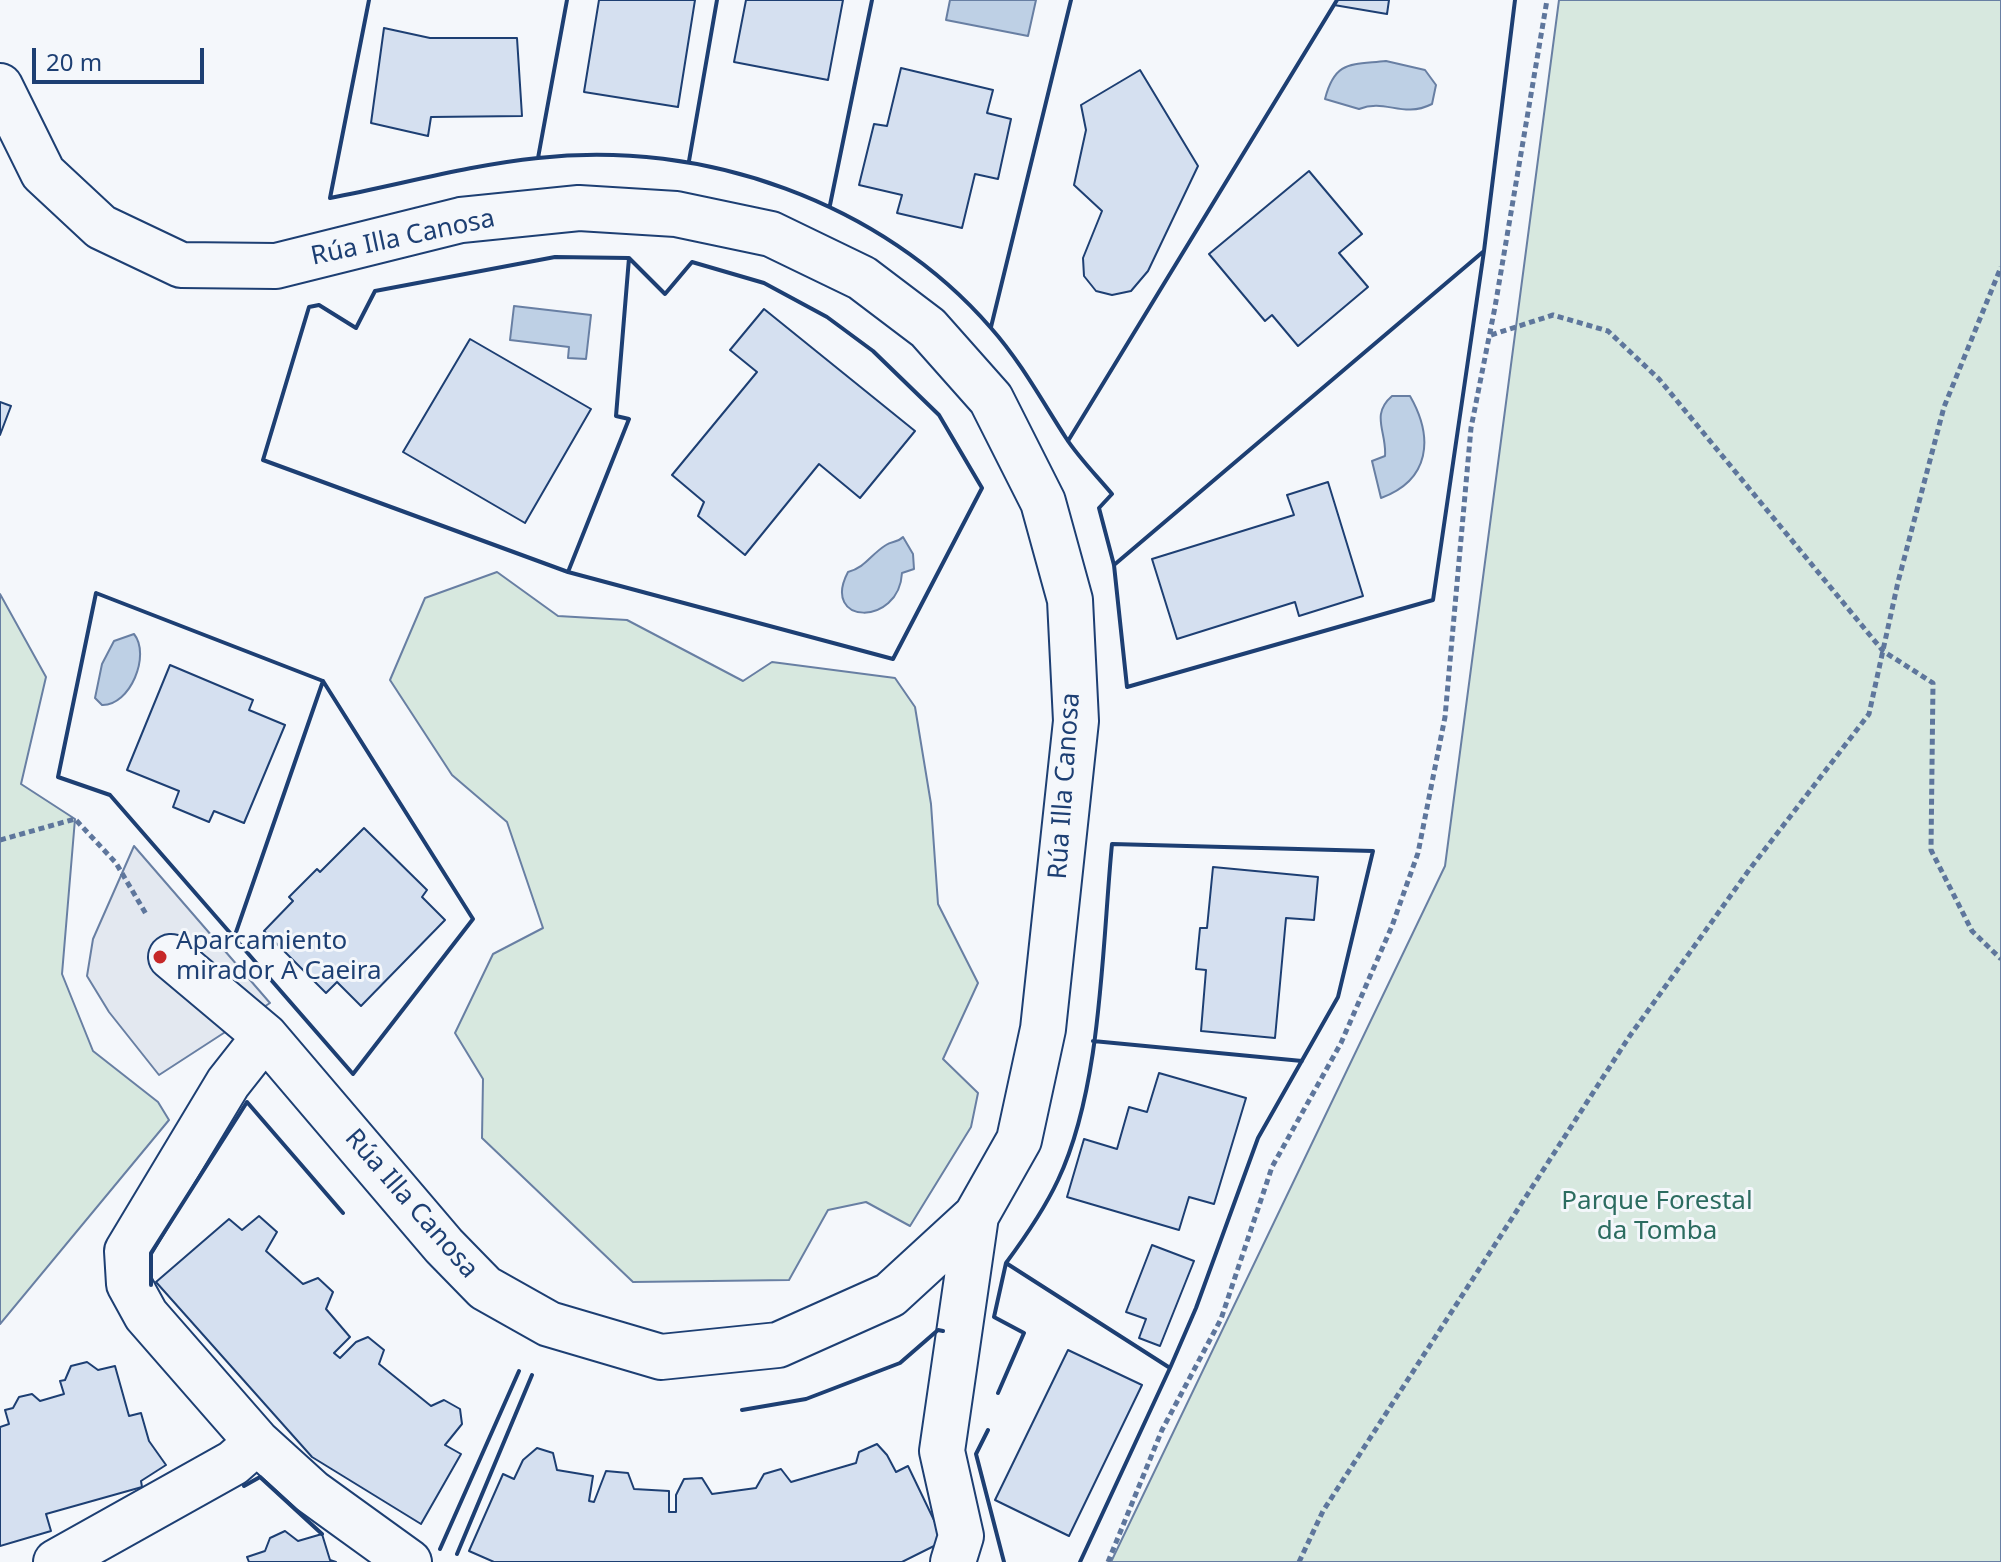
<!DOCTYPE html>
<html>
<head>
<meta charset="utf-8">
<style>
	body { margin:0 }
	#map { position:relative; width:2001px; height:1562px; overflow:hidden; background:#f4f7fb; font-family:"Noto Sans",sans-serif }
	canvas { display:block }
	.scale { position:absolute; left:32px; top:48px; width:172px; height:36px; box-sizing:border-box; border:4px solid #1d3f73; border-top:0; padding-left:10px; font-size:24px; line-height:28px; white-space:nowrap; color:#1d3f73; -webkit-text-stroke:6px #f4f7fb; paint-order:stroke }
</style>
</head>
<body>
<div id="map">
<canvas width="2001" height="1562"></canvas>
<div class="scale">20 m</div>
</div>
<script>
const c = document.querySelector('canvas').getContext('2d');
c.lineJoin = 'round';
function paint(path, color) { c.fillStyle = color; c.fill(path, 'evenodd'); }
function stroke(path, color, width, dash) { c.strokeStyle = color; c.lineWidth = width; c.lineCap = dash ? 'butt' : 'round'; c.setLineDash(dash || []); c.stroke(path); }
function drawText(font, color, halo, rows, align = 'center') {
  c.font = font + ' "Noto Sans",sans-serif'; c.lineWidth = 6; c.setLineDash([]); c.textBaseline = 'middle'; c.strokeStyle = halo; c.fillStyle = color; for (const [text, x, y, turn = 0] of rows) {
    c.save(); c.translate(x, y); c.rotate((+turn || 0) * Math.PI / 180); c.textAlign = isNaN(turn) ? turn : align; if (halo) c.strokeText(text, 0, 0); c.fillText(text, 0, 0); c.restore();
  }
}
const green = new Path2D(`
	M1559 0H2001V1562H1111L1445 866Z
	M497 572 558 616 627 620 743 681 772 662 895 678 915 707 931 804 938 904 978 983 943 1059 978 1093 971 1127 910 1226 866 1202 828 1210 789 1280 633 1282 482 1138 483 1079 455 1033 493 954 543 928 507 822 452 775 390 680 425 598Z
	M0 594 46 677 21 784 75 819 62 974 93 1051 158 1102 169 1120 0 1324Z`);
paint(green, '#d7e8df');
stroke(green, '#687fa3', 2);
const parking = new Path2D(`
	M134 846 270 1003 159 1075 109 1012 87 976 93 939Z`);
paint(parking, '#e3e8f0');
stroke(parking, '#687fa3', 2);
const water = new Path2D(`
	M950 0H1036L1028 36 946 20Z
	M1386 61 1425 70 1436 85 1432 104C1402 119 1386 98 1359 109L1325 99C1335 60 1351 65 1386 61Z
	M514 306 591 315 586 359 568 358 569 347 510 340Z
	M1392 396H1410C1434 438 1430 480 1381 498L1372 461 1385 456C1387 432 1370 415 1392 396Z
	M903 537 913 554 914 569 902 573C899 627 820 625 848 572 866 567 870 555 886 545 892 541 897 543 903 537Z
	M134 634C151 655 130 706 102 705L95 698 102 664 114 641Z`);
paint(water, '#bed0e5');
stroke(water, '#687fa3', 2);
const building = new Path2D(`
	M599 0H695L678 107 584 92Z
	M746 0H843L828 80 734 62Z
	M1337 0H1389L1387 14 1334 5Z
	M384 28 430 38H517L522 116 431 117 428 136 371 123Z
	M901 68 993 90 987 113 1011 119 998 179 975 174 962 228 897 213 902 195 859 185 874 124 887 126Z
	M1140 70 1198 166 1148 271 1131 291 1112 295 1096 291 1084 276 1083 258 1102 211 1074 185 1086 130 1081 105Z
	M1309 171 1362 234 1339 253 1368 287 1298 346 1272 315 1265 321 1209 254Z
	M764 309 915 431 860 498 819 464 745 555 698 516 704 502 672 475 757 372 730 350Z
	M470 339 591 409 525 523 403 452Z
	M0 402 11 406 0 435Z
	M1328 482 1363 596 1299 616 1295 602 1177 639 1152 559 1294 515 1287 495Z
	M170 665 253 700 249 710 285 725 244 823 214 811 209 822 173 807 179 791 127 770Z
	M364 828 427 890 422 897 445 920 361 1006 337 982 326 993 264 931 293 901 289 897 317 869 320 872Z
	M1213 867 1318 877 1314 920 1286 918 1275 1038 1201 1031 1206 970 1196 969 1200 928H1207Z
	M1159 1073 1246 1098 1214 1204 1189 1197 1179 1230 1067 1197 1084 1139 1117 1149 1129 1107 1147 1112Z
	M259 1216 277 1232 266 1251 303 1284 318 1278 333 1292 326 1309 350 1337 334 1353 340 1358 356 1342 368 1337 384 1350 379 1364 431 1406 444 1400 460 1409 462 1424 445 1445 461 1454 421 1524 312 1457 156 1282 229 1219 242 1230Z
	M1152 1245 1194 1261 1160 1346 1139 1338 1146 1319 1126 1312Z
	M1068 1350 1142 1385 1069 1536 995 1500Z
	M87 1362 98 1370 115 1366 129 1416 141 1413 149 1441 166 1465 141 1481 142 1487 46 1514 51 1531 0 1546V1427L9 1424 5 1410 13 1408 19 1397 32 1394 40 1401 64 1394 60 1381 65 1380 71 1366Z
	M877 1444 887 1455 896 1472 908 1466 944 1541 902 1562H494L469 1551 503 1474 514 1479 523 1460 537 1448 553 1453 557 1470 593 1476 589 1501 594 1502 606 1471 628 1473 634 1489 669 1491V1512H676V1495L684 1479 702 1478 712 1494 756 1488 764 1474 781 1469 791 1482 856 1463 859 1452Z
	M285 1531 298 1541 322 1534 330 1560 336 1562H249L247 1557 265 1551 270 1538Z`);
paint(building, '#d5e0f0');
stroke(building, '#1d3f73', 2);
const minor = new Path2D(`
	M0 86 43 173 101 227 181 265 276 266 461 220 579 208 676 214 771 234 862 278 928 328 991 399 1043 502 1070 600 1076 721 1043 1029 1019 1140 976 1216 890 1295 778 1345 661 1357 549 1324 485 1288 444 1246 265 1036 171 957
	M265 1036 228 1083 127 1251 129 1284 146 1315 257 1442 312 1492 409 1562
	M56 1562 233 1463 257 1442
	M953 1562 961 1536 942 1451 976 1216`);
stroke(minor, '#1d3f73', 48);
stroke(new Path2D(`
	M1491 335 1553 315 1608 331 1659 379 1883 651 1933 683 1931 850 1972 931 2001 959
	M0 840 75 819 116 863 146 914
	M1108 1562 1162 1430 1221 1319 1272 1167 1341 1043 1392 926 1418 853 1445 717 1471 428 1495 307 1547 0
	M1299 1562 1323 1511 1629 1037 1749 870 1869 714 1898 582 1944 407 2001 267`), '#5e769c', 5, [6, 4]);
stroke(minor, '#f4f7fb', 44);
stroke(new Path2D(`
	M369 0 330 198C399 185 469 165 538 158 703 139 882 202 991 328 1021 362 1042 401 1066 438 1079 458 1097 476 1112 494L1099 508 1114 565 1127 687 1433 600 1484 251
	M538 158 567 0
	M689 161 717 0
	M830 205 872 0
	M991 327 1071 0
	M1068 441 1337 0
	M1114 565 1484 251 1515 0
	M568 572 629 419 616 416 629 258 555 257 375 291 356 328 319 305 309 307 263 460 568 572 893 659 982 488 939 415 873 351 827 317 764 283 692 262 665 294 629 258
	M96 593 323 681 473 919 353 1074 110 795 58 777Z
	M1112 844 1373 851 1338 997 1258 1138 1196 1308 1170 1368 1006 1263C1026 1236 1044 1210 1058 1180 1102 1087 1102 946 1112 844Z
	M234 938 323 681
	M1093 1041 1302 1061
	M151 1285V1253L247 1102 343 1213
	M998 1393 1024 1333 994 1317 1006 1263
	M742 1410 806 1399 900 1363 938 1330 943 1331
	M988 1430 976 1454 1004 1562
	M244 1486 260 1477 322 1534
	M440 1549 519 1371
	M457 1554 532 1375
	M1080 1562 1170 1368`), '#1d3f73', 4);
for (const [x, y, r, color] of [
	[160,957,8,"#c62828"]
]) { const dot = new Path2D(); dot.arc(x, y, r, 0, 2 * Math.PI); c.fillStyle = color; c.fill(dot); stroke(dot, '#f4f7fb', 3); }
drawText('26px', '#1d3f73', '#f4f7fb', [
	["Rúa Illa Canosa",403,238,-12],
	["Rúa Illa Canosa",1065,786,-86],
	["Rúa Illa Canosa",411,1204,49]
]);
drawText('26px', '#1d3f73', '#f4f7fb', [
	["Aparcamiento",176,942],
	["mirador A Caeira",176,972]
], 'left');
drawText('26px', '#2c6c60', '#f4f7fb', [
	["Parque Forestal",1657,1202],
	["da Tomba",1657,1232]
]);
</script>
</body>
</html>
